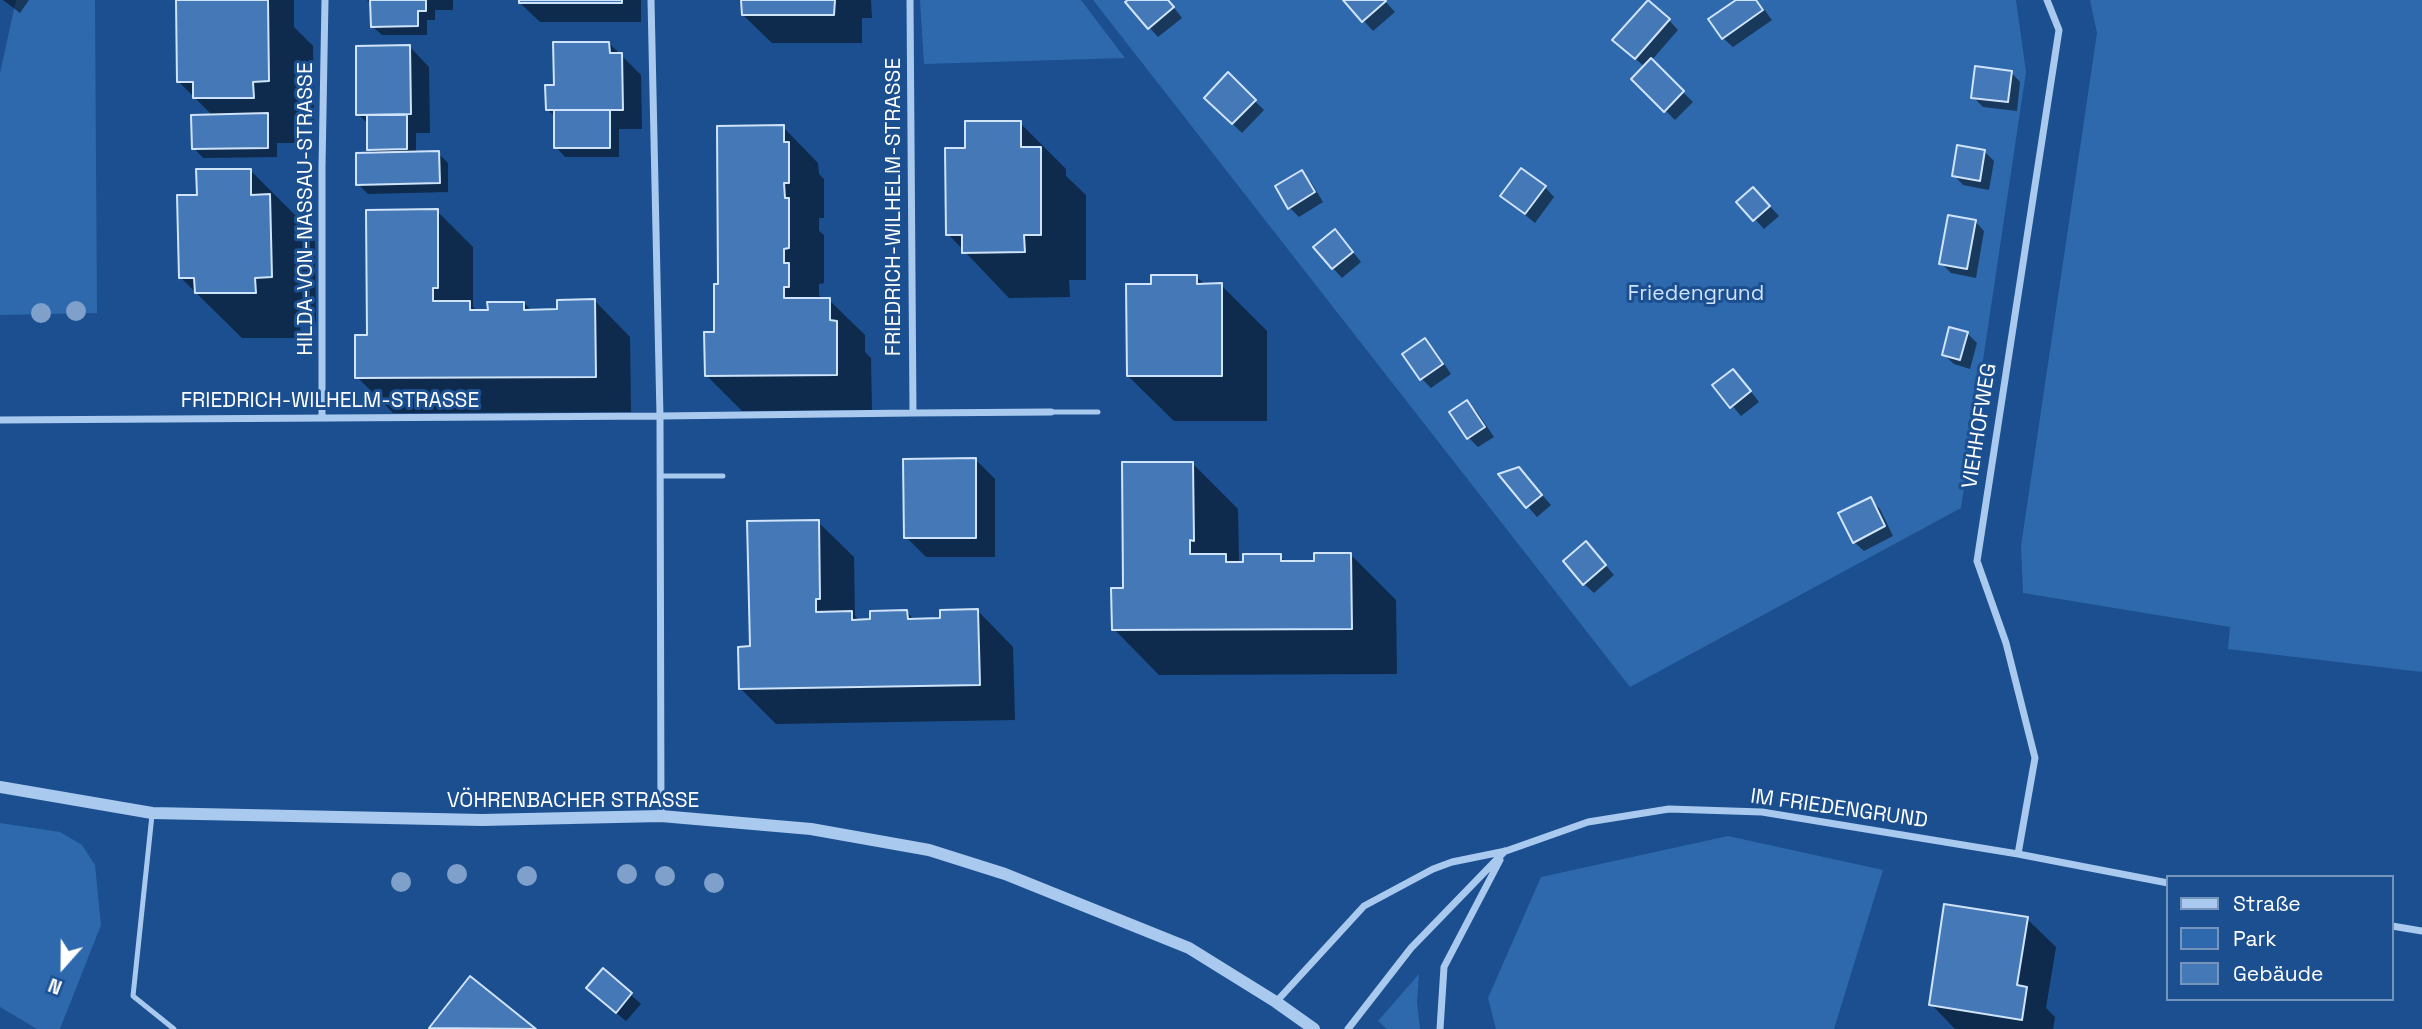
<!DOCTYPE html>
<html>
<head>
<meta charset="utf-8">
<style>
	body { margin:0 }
	#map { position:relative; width:2422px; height:1029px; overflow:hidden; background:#1b4f8f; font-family:"Space Grotesk",sans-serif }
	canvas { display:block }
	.legend { position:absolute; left:2166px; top:875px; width:228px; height:126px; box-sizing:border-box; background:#1b4f8f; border:2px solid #7695bc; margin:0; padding:9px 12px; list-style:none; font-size:21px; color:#fff }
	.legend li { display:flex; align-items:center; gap:14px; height:35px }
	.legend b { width:35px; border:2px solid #7695bc }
	.north { position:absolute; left:28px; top:931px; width:70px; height:70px; -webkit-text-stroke:5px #1b4f8f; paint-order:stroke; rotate:201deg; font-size:19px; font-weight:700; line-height:28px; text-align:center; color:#fff }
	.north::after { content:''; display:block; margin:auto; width:24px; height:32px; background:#fff; clip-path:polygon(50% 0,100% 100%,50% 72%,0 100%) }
</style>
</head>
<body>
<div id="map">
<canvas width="2422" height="1029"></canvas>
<ul class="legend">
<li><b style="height:9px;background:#a9c9ee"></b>Straße</li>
<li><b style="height:19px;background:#2e69ad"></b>Park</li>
<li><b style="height:19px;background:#4478b7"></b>Gebäude</li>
</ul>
<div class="north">N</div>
</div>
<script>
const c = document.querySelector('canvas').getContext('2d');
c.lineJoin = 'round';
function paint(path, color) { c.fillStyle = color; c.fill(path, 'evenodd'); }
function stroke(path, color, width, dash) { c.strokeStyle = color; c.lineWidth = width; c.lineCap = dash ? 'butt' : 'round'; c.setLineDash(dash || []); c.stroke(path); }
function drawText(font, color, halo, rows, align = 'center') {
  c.font = font + ' "Space Grotesk",sans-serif'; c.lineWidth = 6; c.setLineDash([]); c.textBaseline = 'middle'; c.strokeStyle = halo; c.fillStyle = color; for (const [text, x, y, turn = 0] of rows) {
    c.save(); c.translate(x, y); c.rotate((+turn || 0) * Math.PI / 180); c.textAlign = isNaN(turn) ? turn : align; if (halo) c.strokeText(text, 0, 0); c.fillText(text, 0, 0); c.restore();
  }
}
paint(new Path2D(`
	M16 0H95L97 313 0 315V73Z
	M920 0H1081L1125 58 924 64Z
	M1093 0H2016L2026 72 1961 508 1630 687Z
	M2090 0H2422V672L2228 649 2230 627 2023 593 2021 546 2097 33Z
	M0 823 60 832 82 845 95 865 101 925 60 1029H37L0 1007Z
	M1728 836 1883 870 1834 1029H1496L1488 998 1541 877Z
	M1419 974 1417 1002 1420 1029H1387L1378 1021Z`), '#2e69ad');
paint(new Path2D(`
	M3 0H29L20 13Z
	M197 0H294V27L313 46 314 126 298 127 299 143H277V157L203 158 194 148 213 116 178 81Z
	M367 0H453V10H435V20H427V35H382L372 26V5Z
	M520 0H641V22H540L520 3Z
	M743 0H871L872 18H862V43H772L743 15Z
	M1131 0H1168L1182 18 1158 37 1149 27Z
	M1345 0H1384L1395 12 1373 31Z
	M1739 0H1757L1772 20 1733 47 1723 38Z
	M1669 20 1678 30 1651 61 1693 102 1675 120 1634 79 1645 67 1624 49Z
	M609 43 641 75 642 129H619V157H565L556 147V118L548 110 556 87Z
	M410 47 429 67 430 133H416V154L438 153 448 163V192L368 194 358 184 375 155 369 149V125L358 114Z
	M2011 72 2020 82 2017 111 1983 107 1973 97Z
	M1228 75 1264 110 1242 133 1206 98Z
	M1020 123 1066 169V176L1086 195V280H1069L1070 297 1009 298 948 234 966 150Z
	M783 127 818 163 819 174 824 179V218H819V231L824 235V283L819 284V295L823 300H829L865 335V352L871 358 872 410 742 411 706 375 716 334 720 286Z
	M1984 151 1994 161 1989 190 1963 185 1954 175Z
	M250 170 296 216V222L315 241 316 322 300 323 301 338H242L180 277 198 196Z
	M1301 172 1311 182 1323 202 1299 217 1290 208Z
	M1545 187 1554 197 1535 223 1502 196Z
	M1763 199 1779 216 1764 229 1739 202Z
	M437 211 473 247V307L478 311 489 312 524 303 532 311H559L595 301 630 337 631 412 393 413 357 377 368 337Z
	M1975 221 1984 231 1976 278 1951 273 1941 263Z
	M1344 241 1361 262 1342 278 1333 268Z
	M1196 276 1205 285H1221L1267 331V421H1174L1128 376 1153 285Z
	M1967 333 1977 343 1970 369 1954 364 1944 355Z
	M1425 340 1434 349 1451 374 1431 388 1422 379Z
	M1742 380 1759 402 1741 416 1715 385Z
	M1467 402 1477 412 1494 437 1478 447 1469 438Z
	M975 459 995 479V557H926L906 537Z
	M1193 464 1238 509 1239 563 1280 556 1287 563H1315L1350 554 1396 600 1397 674 1159 675 1114 629 1125 589Z
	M1519 469 1551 505 1537 517 1501 475Z
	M1870 499 1880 509 1893 536 1864 551 1854 542Z
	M818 522 854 557 855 616 860 621H871L907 612 915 621 942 620 978 611 1013 647 1015 720 776 724 741 689 752 648Z
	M1595 553 1614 575 1594 593 1584 584Z
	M2027 919 2056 947 2046 1008 2055 1017 2053 1029H1955L1931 1004Z
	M603 970 641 1004 626 1021 598 998Z
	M470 978 533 1029H433Z`), '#0007');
const building = new Path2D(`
	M176 0H268L269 81 253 82 254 98H193V82H177Z
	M370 0H426V11H418V26L371 27Z
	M519 0H622V3H519Z
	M741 0H835L834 15H742Z
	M1128 0H1168L1174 7 1148 29 1125 2Z
	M1343 0H1385L1386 1 1362 22Z
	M1648 0 1670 19 1635 59 1612 40Z
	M1736 0H1756L1763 10 1722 39 1708 19Z
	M553 42H609L610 53H622L623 110H546L545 85H554Z
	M410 45 411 114 356 115V46Z
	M1651 58 1684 91 1664 112 1631 79Z
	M1975 66 2012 71 2008 102 1971 98Z
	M1228 72 1256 100 1232 124 1204 98Z
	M554 110H610V148H554Z
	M268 113V148L192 149 191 115Z
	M367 115H407V149L367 150Z
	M965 121H1021V147H1041V235H1024L1025 252 962 253V235H946L945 148H965Z
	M784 125V142H789V183H784L785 198H789V248L784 249V263H789V287H784V298H830V320L837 321V375L705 376 704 332H714V284H718L717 126Z
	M1957 145 1985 150 1980 181 1952 176Z
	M439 151 440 183 356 185V153Z
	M1521 168 1546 186 1525 214 1500 196Z
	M196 169H251V195L270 194 272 277 255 278 256 293H195L194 278H179L177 195H197Z
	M1302 170 1315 192 1288 209 1275 186Z
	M1753 187 1770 206 1753 221 1736 202Z
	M438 209V288H433V301H470V310H488L487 302H524V310L557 309V300L595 299 596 377 355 378V335H367L366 210Z
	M1948 215 1976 220 1967 269 1939 264Z
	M1335 229 1353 252 1332 269 1313 247Z
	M1151 275H1197V284L1222 283V376H1127L1126 284H1151Z
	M1949 327 1968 332 1960 360 1942 355Z
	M1425 338 1443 364 1420 380 1402 354Z
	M1733 369 1751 391 1730 408 1712 385Z
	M1467 400 1485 427 1467 439 1449 412Z
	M976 458V538H904L903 459Z
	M1122 462H1193L1194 541 1190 540V554H1226V562H1243V554H1281V561H1314V553H1351L1352 629 1112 630 1111 588H1123Z
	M1519 467 1542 495 1526 508 1498 474Z
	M1871 497 1885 526 1853 543 1838 513Z
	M819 520 820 599H816V612L852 611V620L870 619V611L907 610 908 619 940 618V610L978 609 980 685 739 689 738 647 750 646 747 521Z
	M1586 541 1606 565 1583 585 1563 561Z
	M1944 904 2028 917 2017 985 2027 987 2022 1020 1929 1005Z
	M603 968 632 993 616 1013 586 988Z
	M470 976 536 1029 429 1028Z`);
paint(building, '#4478b7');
stroke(building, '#cfe3fa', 2);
stroke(new Path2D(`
	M1051 412H1098
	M661 476H723
	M152 815 133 996 174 1029`), '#a9c9ee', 5);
stroke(new Path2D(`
	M651 0 660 416 913 413 910 0
	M913 413 1051 412
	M322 418V167L325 0
	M0 420 660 416 661 816
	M2018 854 2035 758 2006 643 1977 561 2059 30 2047 0
	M2392 926 2422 931
	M1276 1002 1364 906 1433 869 1452 862 1506 851 1588 822 1669 809 1762 812 2018 854 2168 883
	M1348 1029 1411 948 1505 851
	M1440 1029 1444 967 1500 860`), '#a9c9ee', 7);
stroke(new Path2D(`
	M0 787 152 813 482 820 661 816 811 829 929 850 1005 874 1189 948 1276 1002 1314 1029`), '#a9c9ee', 12);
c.fillStyle = '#7ea0ca';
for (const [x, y] of [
	[76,311],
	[41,313],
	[457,874],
	[627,874],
	[527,876],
	[665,876],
	[401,882],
	[714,883]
]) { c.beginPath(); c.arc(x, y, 10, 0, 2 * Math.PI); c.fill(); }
drawText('21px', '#fff', '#1b4f8f', [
	["FRIEDRICH-WILHELM-STRASSE",894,207,-90],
	["HILDA-VON-NASSAU-STRASSE",306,209,-90],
	["FRIEDRICH-WILHELM-STRASSE",330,401],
	["VIEHHOFWEG",1980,426,-81],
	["VÖHRENBACHER STRASSE",573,801],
	["IM FRIEDENGRUND",1839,809,8]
]);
drawText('21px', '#cfe3fa', '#1b4f8f', [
	["Friedengrund",1696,294]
]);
</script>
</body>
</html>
